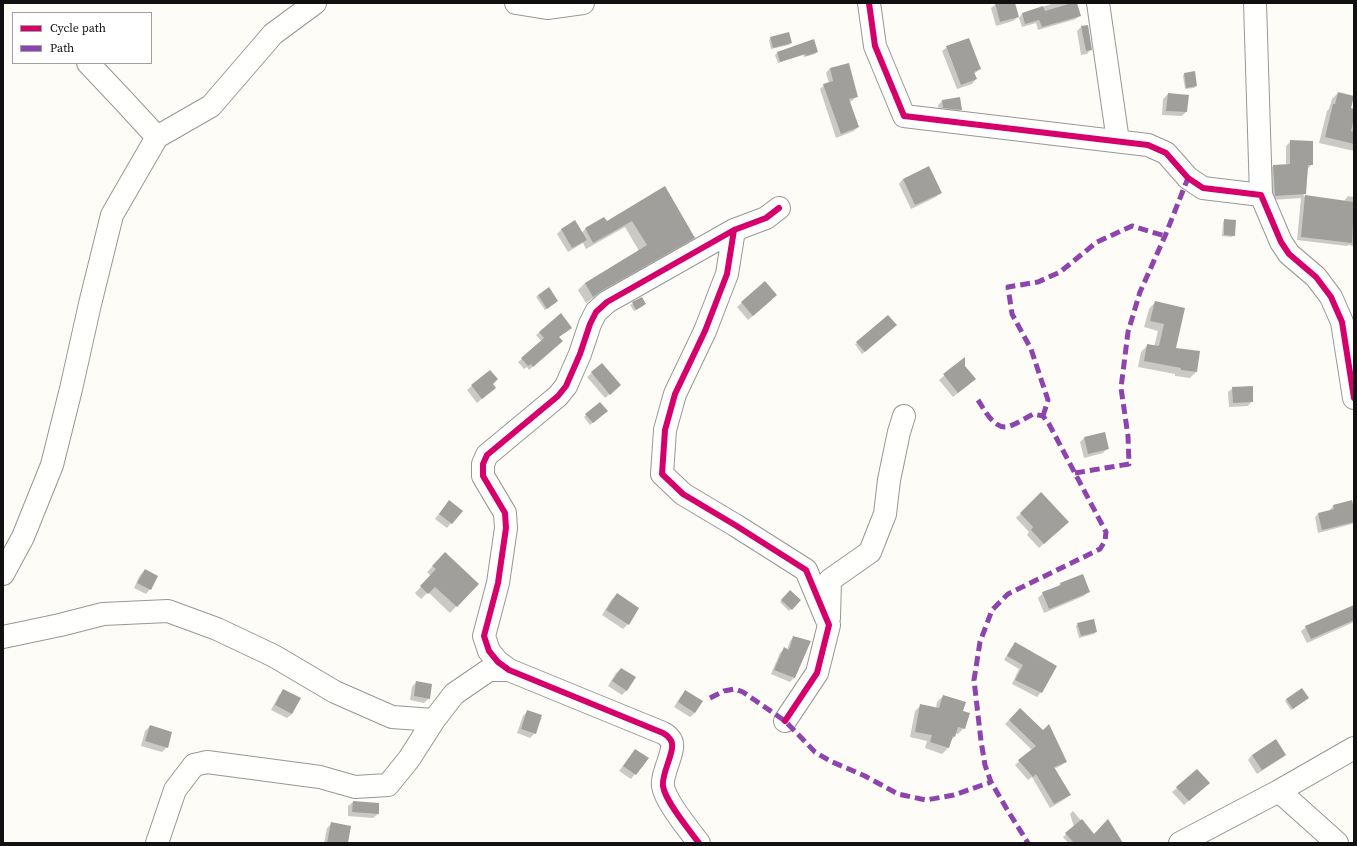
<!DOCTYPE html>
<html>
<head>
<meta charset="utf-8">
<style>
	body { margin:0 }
	#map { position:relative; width:1357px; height:846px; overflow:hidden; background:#fdfcf7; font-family:"Source Serif 4",serif }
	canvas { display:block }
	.frame { position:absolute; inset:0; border:4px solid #111; pointer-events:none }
	.legend { position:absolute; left:12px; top:12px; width:140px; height:52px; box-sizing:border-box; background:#fff; border:1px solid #a0a0a0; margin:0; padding:5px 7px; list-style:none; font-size:12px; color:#111 }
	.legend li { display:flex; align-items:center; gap:8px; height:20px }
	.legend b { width:20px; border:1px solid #a0a0a0 }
</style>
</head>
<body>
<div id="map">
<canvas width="1357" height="846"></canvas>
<div class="frame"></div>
<ul class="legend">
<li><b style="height:5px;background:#d6006c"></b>Cycle path</li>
<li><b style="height:5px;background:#8e44ad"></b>Path</li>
</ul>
</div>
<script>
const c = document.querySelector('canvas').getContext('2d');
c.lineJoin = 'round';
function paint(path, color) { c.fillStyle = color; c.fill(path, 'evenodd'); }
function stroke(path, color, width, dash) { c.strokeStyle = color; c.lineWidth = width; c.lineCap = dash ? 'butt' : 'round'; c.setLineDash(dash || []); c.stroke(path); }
paint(new Path2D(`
	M998 3H1014L1018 17 1013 21 996 26 991 8 996 4Z
	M1054 3H1076L1080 15 1076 19 1038 30 1036 23 1022 27 1019 18 1022 14Z
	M1081 27 1091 49 1087 54 1081 55 1077 31Z
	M771 38 791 43 789 45 771 49 769 40Z
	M947 47 980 69 974 74 976 79 972 84 957 89 942 51Z
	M817 52 815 54 804 57 803 55 778 63 775 55 777 53Z
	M830 68 856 97 852 101 849 102 858 127 854 131 836 138 820 89 824 85 829 83 826 73Z
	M1184 74 1196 86 1194 88 1185 89 1183 76Z
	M1338 93 1350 109 1354 110V151L1319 143 1327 111 1329 109 1332 99Z
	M1168 94 1186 112 1182 116 1162 115 1163 99Z
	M959 98 961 110 957 114 939 112 938 105 942 101Z
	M1291 141 1312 164 1308 169 1305 194 1303 196 1344 201 1348 196 1354 197V246L1348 245 1347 246 1297 240 1301 198 1271 200 1269 170 1273 166 1286 165V146Z
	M903 179 941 192 936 197 911 209 899 184Z
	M665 188 694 238 687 244 593 298 586 303 578 290 585 283 639 251 625 227 586 249 583 243 568 252 557 234 561 230 575 221 582 233 585 229 604 218 606 222Z
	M1225 220 1234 235 1232 237 1222 236 1223 222Z
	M765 283 772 300 748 320 737 307Z
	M538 295 555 303 545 310 536 297Z
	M642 298 643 306 634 311 630 305Z
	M1155 302 1175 348 1196 372 1190 378 1175 376V374L1138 367 1141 352 1148 345 1154 347 1158 331 1144 327 1149 309Z
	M894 327 862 354 855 344 857 343Z
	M540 332 558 337 559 344 529 370 527 367 524 369 518 362 542 342 536 335Z
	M964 359V366L975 379 953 397 939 380Z
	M602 364 616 389 605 398 587 377Z
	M490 371 492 384 490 392 477 403 467 390Z
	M1233 388 1252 401 1248 406 1229 407 1228 392Z
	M600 403 606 411 590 425 584 417Z
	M1084 438 1108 448 1103 453 1084 458 1080 442Z
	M1041 494 1063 526 1039 548 1027 535 1029 532 1016 518Z
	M445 506 451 523 447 528 435 519Z
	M1333 506 1354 512V523L1352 524 1318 533 1315 517 1318 514 1330 511V510Z
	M445 554 477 584 450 613 428 592 421 599 415 593 431 576 427 572Z
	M145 570 150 589 146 594 134 588 140 575Z
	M1061 583 1088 592 1084 596 1044 613 1038 598 1043 593 1056 588Z
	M790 591 799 600 789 611 780 602Z
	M617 595 638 608 628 624 623 629 602 615 612 599Z
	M1354 606V622L1307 643 1301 631 1306 627Z
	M1078 624 1096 632 1094 634 1079 638 1076 626Z
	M794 637 810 642 794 678 790 682 771 674 780 653 784 649 787 650 790 641Z
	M1015 644 1041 692 1037 697 1012 684 1019 669 1004 660 1011 648Z
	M621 669 627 690 622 695 608 686 616 673Z
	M416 682 429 698 424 703 410 700 412 687Z
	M284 690 300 698 292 714 287 718 271 710 279 695Z
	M685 692 695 713 690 717 674 707 681 696Z
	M943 696 962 712 964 728 958 734 955 733V736L951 740 948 748 942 754 925 748 927 741 910 737 915 711 921 705 936 708 937 702Z
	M1287 699 1305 700 1291 710 1285 701Z
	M1020 709 1066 761 1062 765 1054 769 1069 795 1065 799 1050 808 1032 777 1028 780 1015 765 1032 750 1005 724Z
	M527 712 535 733 530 738 517 733 523 716Z
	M150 726 167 747 162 752 141 746 145 731Z
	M635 750 647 758 631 779 619 771Z
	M1252 755H1285L1280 759 1257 774 1248 760Z
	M1204 787 1184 805 1172 792 1177 788Z
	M353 802 378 814 373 818 348 816V806Z
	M1073 811 1094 836 1121 843H1068L1063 837 1074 827 1070 814Z
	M332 823 347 843H324L327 828Z`), '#0003');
paint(new Path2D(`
	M995 3H1015L1019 17 1000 22Z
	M1072 3H1077L1081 16 1042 27 1039 20 1025 24 1022 13 1043 6 1045 11Z
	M1088 25 1092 50 1086 51 1081 26Z
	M789 32 792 43 773 48 770 37Z
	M969 38 981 69 974 72 977 79 961 85 946 46Z
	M814 39 818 52 806 56 805 54 780 62 777 52Z
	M849 63 858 97 849 99 859 127 841 134 823 84 833 81 830 68Z
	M1195 71 1197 86 1186 88 1184 73Z
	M1338 92 1354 96 1351 108 1354 109V118L1351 131 1354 132V144L1325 137 1333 104H1335Z
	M1168 93 1189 95 1187 112 1166 111Z
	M960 97 962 110 943 108 942 100Z
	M1290 140 1313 141V165H1308L1306 194 1275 196 1273 165 1290 164Z
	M929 166 942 193 915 205 903 179Z
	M665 186 695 238 601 291 593 297 585 283 647 245 632 221 593 243 585 228 604 217 607 221Z
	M1305 195 1354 202 1352 243 1301 237Z
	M1224 219 1236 220 1235 236 1224 235Z
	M575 220 587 240 572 248 561 229Z
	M765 281 777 295 753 316 741 302Z
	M549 287 558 301 547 309 538 295Z
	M642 297 646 304 636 310 632 302Z
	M1155 301 1185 308 1176 348 1200 351 1197 372 1181 370V368L1144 361 1147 344 1159 346 1164 324 1150 321Z
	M561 313 572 328 559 337 563 341 533 367 531 364 528 366 521 358 544 338 539 332Z
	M888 315 897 325 865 352 856 342Z
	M965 357V366L976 379 958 393 943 374Z
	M602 363 621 385 610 395 591 372Z
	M490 370 498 379 493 384 496 388 482 399 471 385Z
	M1253 386V402L1233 403 1232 387Z
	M600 402 608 411 593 423 585 414Z
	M1105 432 1109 449 1088 454 1084 437Z
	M1041 492 1069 522 1044 544 1031 530 1033 527 1020 513Z
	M449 500 463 511 452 524 439 514Z
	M1352 500 1354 508V522L1322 530 1318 513 1334 509 1333 505Z
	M445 552 479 584 457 607 435 587 428 594 420 586 436 569 432 566Z
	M145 569 158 576 151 590 137 583Z
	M1083 574 1090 592 1049 609 1042 592 1061 585 1060 583Z
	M790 590 801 600 792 610 781 600Z
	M617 593 639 608 629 625 606 610Z
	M1354 605V620L1311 639 1305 626Z
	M1094 619 1097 632 1081 636 1077 623Z
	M793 636 811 641 795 678 774 670 784 647 789 650Z
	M1015 642 1057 666 1042 693 1015 680 1023 665 1007 656Z
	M621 668 636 677 627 691 612 681Z
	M416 681 432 684 430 699 414 696Z
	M1302 688 1309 698 1293 709 1286 699Z
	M283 689 301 698 292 714 275 705Z
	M685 690 703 701 695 713 678 702Z
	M943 695 966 702 963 711 970 713 965 729 958 727 955 737 953 736 949 748 930 742 932 735 915 732 920 704 939 708Z
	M1020 708 1043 730 1049 724 1067 762 1054 767 1071 795 1054 804 1036 774 1033 777 1018 760 1036 746 1009 720Z
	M527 710 542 715 536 734 521 729Z
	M150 725 172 732 168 748 145 741Z
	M1276 739 1286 755 1262 770 1252 755Z
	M635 749 649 758 636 775 623 766Z
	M1197 769 1210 783 1189 801 1176 787Z
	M353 801 379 803V814L352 812Z
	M1082 819 1094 834 1108 819 1123 843H1074L1065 833Z
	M331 822 351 826 348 843H327Z`), '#a19f9c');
const minor = new Path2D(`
	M516 3 547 8 583 3
	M869 3 875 46 904 116 1148 145 1166 153 1188 178 1203 188 1261 195 1281 242 1289 254 1316 277 1331 297 1342 322 1354 398
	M1098 3 1118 141
	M1255 3 1261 195
	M88 63 122 99 157 137 211 106 273 34 315 3
	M779 208 766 218 734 230 727 274 705 331 675 394 665 430 662 474 683 494 735 525 806 570 829 625 817 673 785 721
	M3 574 23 537 52 465 71 389 90 304 112 215 157 137
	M829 618 830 580 870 552 885 514 889 480 899 432 904 416
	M3 637 60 625 103 614 168 611 217 629 274 656 335 692 392 717 434 720 454 694 489 670H509
	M1279 791 1337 843
	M157 843 175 790 194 765 207 762 320 777 355 787 388 785 409 759 434 720
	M699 843C689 830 665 801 663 786 661 772 678 748 670 739 668 736 665 734 663 733L509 670 498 662 489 651 484 636 498 583 506 528 505 513 483 476V464L487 455 558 396 566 386 580 354 590 324 596 312 607 302 734 230
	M1180 843 1279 791 1354 748`);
stroke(minor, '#979795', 24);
stroke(minor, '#fffffe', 22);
stroke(new Path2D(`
	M978 400C984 409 995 432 1010 426 1018 423 1026 418 1033 414L1043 416 1049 424 1106 532 1105 541 1100 549 1008 594 992 610 980 642 974 680 981 741 985 765 991 782 1008 811 1028 843
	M1043 416 1048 400 1031 349 1012 314 1008 287 1038 282 1060 272 1097 242 1132 226 1165 236
	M1075 473 1129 464 1128 436 1121 388 1128 332 1140 292 1165 236 1188 178
	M710 698 724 691 735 689 743 692 785 721 815 752 830 761 865 776 898 794 926 800 954 795 991 782`), '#8e44ad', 5, [10, 5]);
stroke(new Path2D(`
	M869 3 875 46 904 116 1148 145 1166 153 1188 178 1203 188 1261 195 1281 242 1289 254 1316 277 1331 297 1342 322 1354 398
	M779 208 766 218 734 230 727 274 705 331 675 394 665 430 662 474 683 494 735 525 806 570 829 625 817 673 785 721
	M699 843C689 830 665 801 663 786 661 772 678 748 670 739 668 736 665 734 663 733L509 670 498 662 489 651 484 636 498 583 506 528 505 513 483 476V464L487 455 558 396 566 386 580 354 590 324 596 312 607 302 734 230`), '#d6006c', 6);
</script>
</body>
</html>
